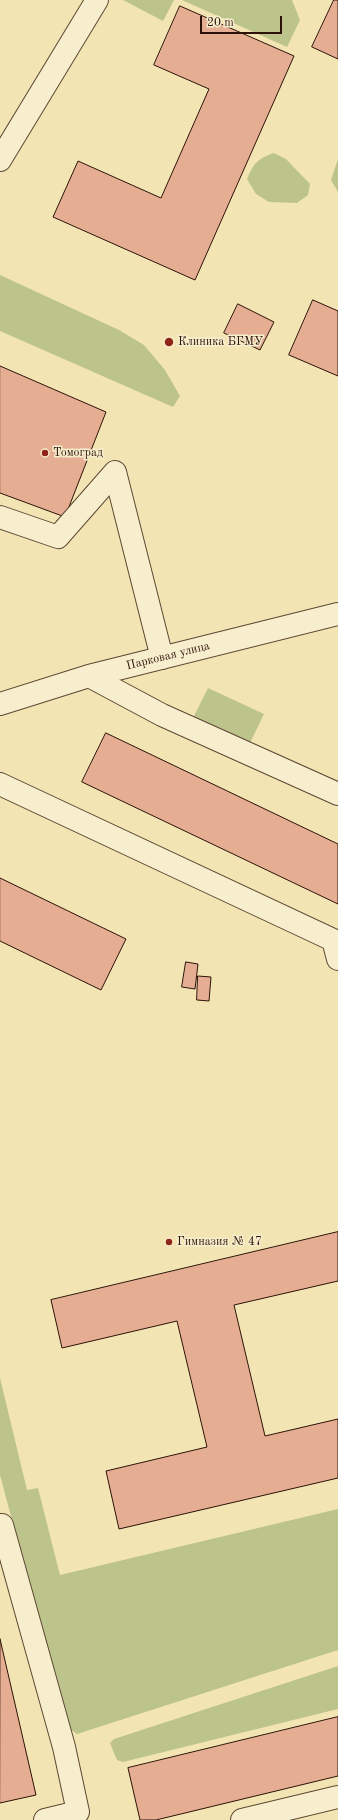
<!DOCTYPE html>
<html>
<head>
<meta charset="utf-8">
<style>
	body { margin:0 }
	#map { position:relative; width:338px; height:1820px; overflow:hidden; background:#f3e5b3; font-family:"Old Standard TT",serif }
	canvas { display:block }
	.scale { position:absolute; left:200px; top:16px; width:82px; height:18px; box-sizing:border-box; border:2px solid #2c1208; border-top:0; padding-left:5px; font-size:12px; line-height:14px; white-space:nowrap; color:#2c1208; -webkit-text-stroke:3px #f7eece; paint-order:stroke }
</style>
</head>
<body>
<div id="map">
<canvas width="338" height="1820"></canvas>
<div class="scale">20 m</div>
</div>
<script>
const c = document.querySelector('canvas').getContext('2d');
c.lineJoin = 'round';
function paint(path, color) { c.fillStyle = color; c.fill(path, 'evenodd'); }
function stroke(path, color, width, dash) { c.strokeStyle = color; c.lineWidth = width; c.lineCap = dash ? 'butt' : 'round'; c.setLineDash(dash || []); c.stroke(path); }
function drawText(font, color, halo, rows, align = 'center') {
  c.font = font + ' "Old Standard TT",serif'; c.lineWidth = 3; c.setLineDash([]); c.textBaseline = 'middle'; c.strokeStyle = halo; c.fillStyle = color; for (const [text, x, y, turn = 0] of rows) {
    c.save(); c.translate(x, y); c.rotate((+turn || 0) * Math.PI / 180); c.textAlign = isNaN(turn) ? turn : align; if (halo) c.strokeText(text, 0, 0); c.fillText(text, 0, 0); c.restore();
  }
}
paint(new Path2D(`
	M123 0H174L163 21Z
	M182 0H292L300 20 287 47Z
	M274 153 286 159 310 184 308 195 297 203 269 202 256 194 247 179C254 163 257 159 274 153Z
	M338 159V192L331 180Z
	M0 275 119 330 144 345 165 370 180 396 173 407 0 331Z
	M208 688 264 714 249 745 193 718Z
	M0 1378 27 1490 38 1488 60 1575 338 1509V1650L77 1734 67 1727 0 1475Z
	M338 1666V1709L123 1762 117 1760 110 1743 114 1739Z`), '#bcc48c');
const building = new Path2D(`
	M334 0H338V59L312 47Z
	M180 6 294 56 195 280 53 217 78 161 161 198 209 89 154 65Z
	M313 300 338 311V376L289 355Z
	M238 304 274 322 260 350 224 333Z
	M0 366 106 412 65 517 0 493Z
	M106 733 338 844V904L82 782Z
	M0 878 126 939 101 990 0 941Z
	M186 962 198 964 195 989 182 987Z
	M198 976 211 977 209 1001 197 1000Z
	M338 1232V1281L234 1305 265 1436 338 1419V1478L119 1529 106 1471 207 1447 177 1321 62 1348 51 1300Z
	M0 1639 36 1795 0 1803Z
	M338 1717V1776L156 1820H140L128 1768Z`);
paint(building, '#e5ae93');
stroke(building, '#2c1208', 1);
const minor = new Path2D(`
	M0 160 97 0
	M0 517 58 537 115 472 162 658
	M89 676 162 715 338 794
	M0 704 89 676 338 614
	M0 784 333 940 338 959
	M0 1525H2L64 1747 78 1812 45 1820
	M242 1820 338 1797`);
stroke(minor, '#5e4733', 24);
stroke(minor, '#f7eece', 22);
for (const [x, y, r, color] of [
	[169,342,5,"#8f2418"],
	[45,453,4,"#8f2418"],
	[169,1242,4,"#8f2418"]
]) { const dot = new Path2D(); dot.arc(x, y, r, 0, 2 * Math.PI); c.fillStyle = color; c.fill(dot); stroke(dot, '#f7eece', 1.5); }
drawText('12px', '#2c1208', '#f7eece', [
	["Клиника БГМУ",178,342],
	["Томоград",53,453],
	["Гимназия № 47",177,1242]
], 'left');
drawText('12px', '#2c1208', '#f7eece', [
	["Парковая улица",168,656,-14]
]);
</script>
</body>
</html>
